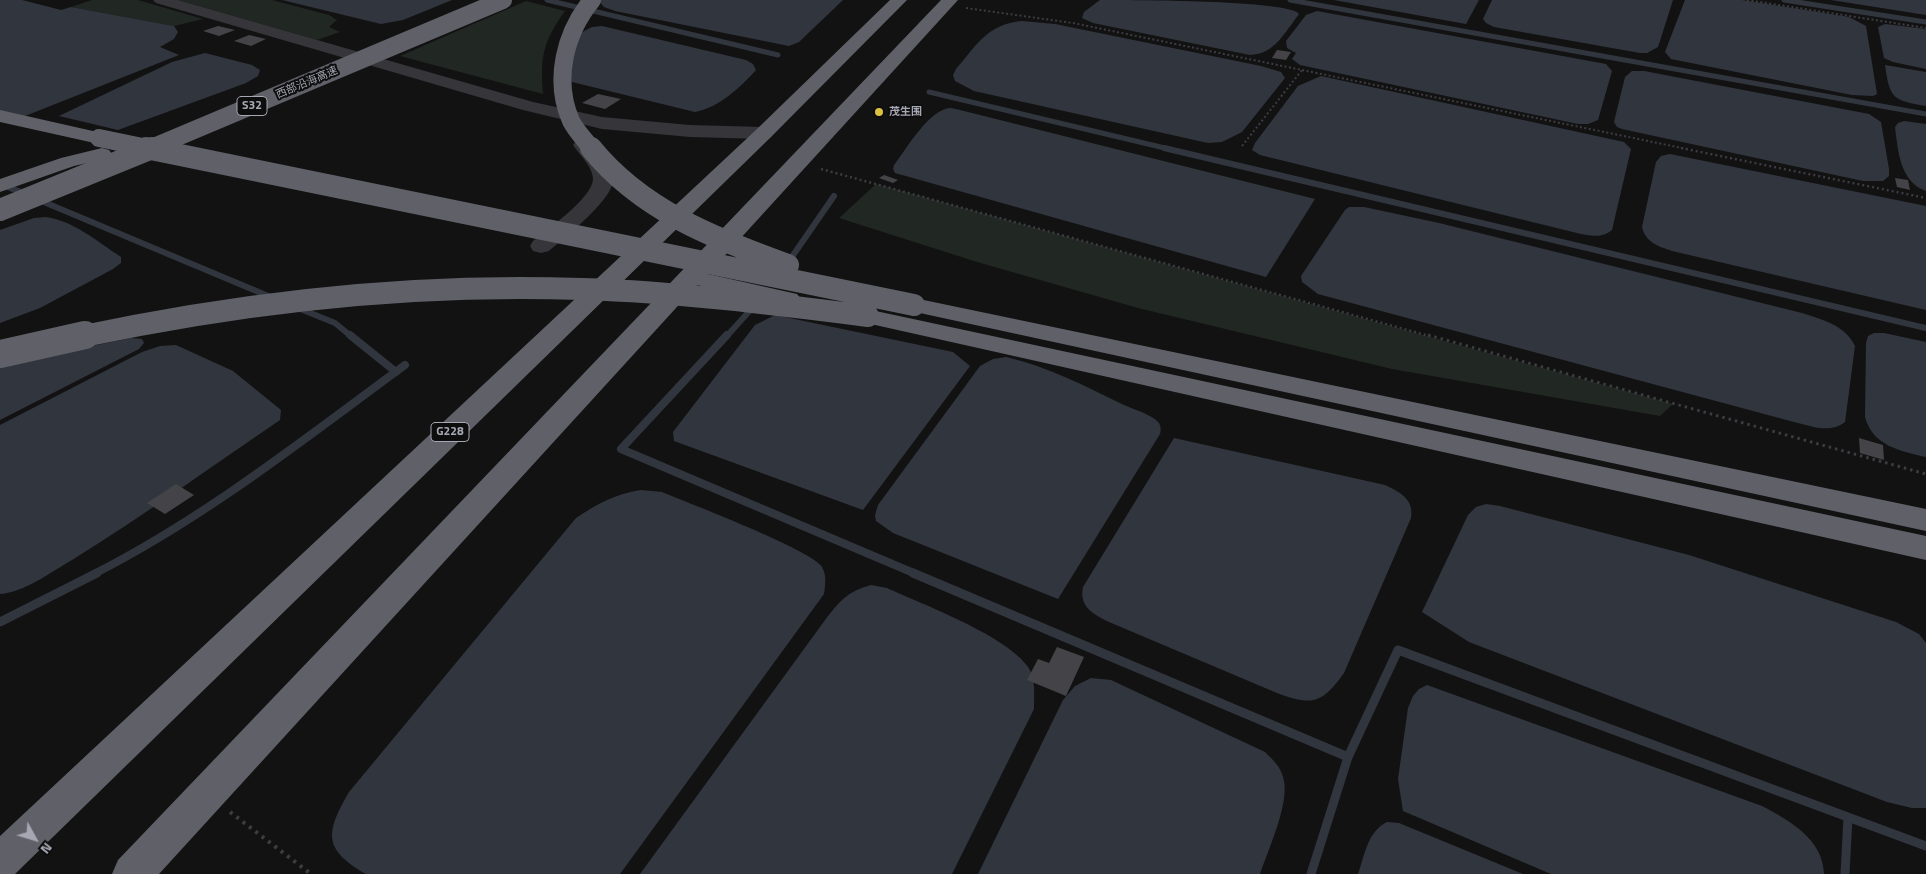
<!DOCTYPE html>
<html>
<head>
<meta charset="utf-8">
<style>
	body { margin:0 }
	#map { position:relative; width:1926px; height:874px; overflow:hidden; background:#121213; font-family:"Titillium Web",sans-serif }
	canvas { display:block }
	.north { position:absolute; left:10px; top:814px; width:50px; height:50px; -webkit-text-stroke:4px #0d0d0e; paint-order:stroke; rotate:129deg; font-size:14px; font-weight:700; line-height:20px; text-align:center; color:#a5a7b2 }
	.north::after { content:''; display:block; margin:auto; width:18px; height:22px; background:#a5a7b2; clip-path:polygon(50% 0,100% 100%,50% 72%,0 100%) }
</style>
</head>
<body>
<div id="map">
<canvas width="1926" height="874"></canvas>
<div class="north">N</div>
</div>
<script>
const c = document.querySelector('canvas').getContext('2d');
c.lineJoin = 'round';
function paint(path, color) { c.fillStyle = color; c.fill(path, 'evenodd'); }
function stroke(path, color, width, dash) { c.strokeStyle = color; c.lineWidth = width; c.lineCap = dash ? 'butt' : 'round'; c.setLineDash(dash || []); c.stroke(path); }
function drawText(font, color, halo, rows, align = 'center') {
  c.font = font + ' "Titillium Web","Noto Sans SC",sans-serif'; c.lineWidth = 4; c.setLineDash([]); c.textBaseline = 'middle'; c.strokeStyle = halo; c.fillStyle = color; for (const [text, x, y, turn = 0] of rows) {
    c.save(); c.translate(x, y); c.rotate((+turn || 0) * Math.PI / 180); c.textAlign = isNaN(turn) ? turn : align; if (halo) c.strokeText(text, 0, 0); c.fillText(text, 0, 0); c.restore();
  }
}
paint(new Path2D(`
	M92 0H138L203 19 174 26 71 7Z
	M178 0H272L329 15 337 20 329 27 340 32 317 40Z
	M526 1 565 11C543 42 540 56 543 94L400 56Z
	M876 184 1673 404 1660 416 1392 369 1138 308 977 262 839 218Z`), '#212723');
paint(new Path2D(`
	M0 0H22L61 10 71 7 174 26 178 32 174 39 160 47 179 55 20 118H0Z
	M282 0H452L403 20 381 24Z
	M598 0H843L799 42 789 46 615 11 604 7Z
	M1100 0C1128 0 1291 0 1299 14 1285 32 1275 54 1250 55L1093 23 1082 18 1084 12Z
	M1334 0H1479L1466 24Z
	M1492 0H1673L1658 47 1647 53H1640L1494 27 1486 23 1483 19Z
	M1685 0H1742L1849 17 1866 26 1877 94 1873 96 1852 95 1671 59 1665 52Z
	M1831 0H1926V15Z
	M1317 11 1606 64 1612 71 1598 120 1588 124H1578L1300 65 1292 59 1296 53 1287 48 1286 41 1306 15Z
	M1022 21 1055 24 1261 66 1281 72 1285 78 1242 132 1222 142 1208 143 974 91 955 81 953 75 956 69C977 45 987 24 1022 21Z
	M1885 24 1926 29V69L1893 62 1884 58 1878 27Z
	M602 26 746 60 753 64 756 70C741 87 718 108 695 112L568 81 571 38 592 27Z
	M205 53 252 65 260 70 258 76 246 83 118 130 59 116 172 62Z
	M1885 65 1926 72V106C1892 100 1890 99 1885 65Z
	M1632 71H1644L1869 114 1881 122 1889 169V176L1883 181H1863L1622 129 1617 127 1614 122 1625 77Z
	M1321 76 1624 142 1631 149 1612 230C1602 238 1594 236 1581 234L1260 155 1252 150 1255 143 1298 86Z
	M951 108 960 110 1315 199 1266 277 895 173 893 169 894 165C908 147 929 109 951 108Z
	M1904 121 1926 124V191C1900 182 1898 151 1895 127L1898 123Z
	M1670 154 1926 206V310L1672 251C1658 246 1646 243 1642 227L1656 162 1661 156Z
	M1349 207H1364L1439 223 1802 313C1823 320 1845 325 1855 346L1845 422C1830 434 1811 426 1794 422L1318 294 1302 282 1301 276 1345 210Z
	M46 217C74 221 98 242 121 257V263L113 269 40 308 0 323V230L34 218Z
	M775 315 953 352 970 366 863 510 674 441 673 432 755 325Z
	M1874 333H1884L1926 342V457C1900 451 1873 446 1865 417L1866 343 1868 336Z
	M131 338 142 339 144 343 139 349 0 420V365Z
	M176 345 233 371 281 410 280 420C211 467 143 516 72 560 51 572 25 592 0 594V425L142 352 160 346Z
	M1006 357C1047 366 1087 387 1124 405 1135 410 1151 414 1159 423 1161 427 1161 430 1160 434L1058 599 893 533 876 521 875 515 878 505 980 366 993 359Z
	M1174 438 1385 485C1400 492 1414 499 1411 518L1344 673C1322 704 1312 706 1277 693L1109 622C1093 614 1079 607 1083 587Z
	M641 490 662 492C688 503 812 550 822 567 827 576 825 585 824 594L620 874H366C322 849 326 832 349 792L576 518C597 504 615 494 641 490Z
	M1486 504 1500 506 1689 555 1896 622 1919 634 1926 643V808H1912L1887 802 1469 642 1422 612 1468 515 1476 507Z
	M871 585 887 588C924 605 1007 636 1028 667 1036 678 1034 696 1034 709L952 874H640L828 616C842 599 849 591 871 585Z
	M1091 678 1111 680 1265 752C1273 760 1280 766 1283 777 1291 801 1268 850 1260 874H978L1063 700 1075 686Z
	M1427 685 1762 806C1790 821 1823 839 1824 874H1551L1403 811 1398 779 1408 708 1413 696 1419 689Z
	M1387 822 1399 823 1523 874H1358C1365 855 1367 832 1387 822Z`), '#31363e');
stroke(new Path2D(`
	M547 0 778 55
	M1290 0 1926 114
	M1784 0 1926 22
	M929 92 1169 149`), '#31363e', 5);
stroke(new Path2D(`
	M1164 148 1926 328
	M0 184 26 194
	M39 200 273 298
	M787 264 834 196
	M298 308 335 323 352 337
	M726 337 754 306`), '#31363e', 6);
stroke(new Path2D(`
	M350 335 396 372
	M727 335 621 449 916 574
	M94 574C206 517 304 439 405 365`), '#31363e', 8);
stroke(new Path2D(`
	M913 573 1348 757
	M0 622 97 573
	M1311 874 1348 757 1398 650 1926 846
	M1845 874 1848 817`), '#31363e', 9);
paint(new Path2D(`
	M218 26 235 30 219 36 203 31Z
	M249 35 266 39 251 46 234 41Z
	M1277 50 1291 52 1286 60 1272 58Z
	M598 94 621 99 605 109 582 103Z
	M884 175 898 180 893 183 879 178Z
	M1895 178 1908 180 1910 190 1897 187Z
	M1859 438 1883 445 1884 460 1860 453Z
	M176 484 194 495 165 514 147 503Z
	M1057 647 1084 657 1066 696 1027 680 1038 659 1049 663Z`), '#444448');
stroke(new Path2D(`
	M1747 0 1926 28
	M966 8 1073 23 1687 149
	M1242 146 1302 70`), '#3c3c41', 2, [2, 2.5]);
stroke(new Path2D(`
	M1681 148 1926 198
	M821 169 1433 337`), '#3c3c41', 2.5, [2, 3]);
stroke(new Path2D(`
	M1428 335 1926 474`), '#3c3c41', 3, [2.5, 4]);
stroke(new Path2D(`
	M230 812 311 874`), '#3c3c41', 4, [3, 5]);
paint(new Path2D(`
	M153 0H178L533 102 602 117 690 125 764 127 771 129 774 133 771 137 764 139 690 137 602 129 523 110 156 3Z
	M583 139 590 141C597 152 610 164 613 177 617 197 564 238 549 251L541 253 533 251 530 246 533 241C547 230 593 197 593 179 593 167 579 154 573 145L576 141Z`), '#35353a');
paint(new Path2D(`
	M890 0H907L771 137 15 874H0V836L757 129Z
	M941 0H958L708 274 797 294 801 299 797 304 789 306 697 285 159 874H112L118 860Z
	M0 110 106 134 109 138 106 142 99 144 0 122Z
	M102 148 109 150 112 154 109 158 74 166 0 192V179L61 158Z
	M914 298 1926 509V531L906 310 902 305 906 300Z
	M843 304 1926 536V560L835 316 831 311 835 306Z`), '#606168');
stroke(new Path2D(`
	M99 138 152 149
	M149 149 503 0
	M592 149C585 140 576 131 571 121 553 80 565 33 592 0`), '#606168', 18);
stroke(new Path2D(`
	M146 148 914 305
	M591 148C641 210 715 239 788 265
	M0 210 152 148
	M79 337C243 302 415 283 582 289 678 292 773 304 868 316`), '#606168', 22);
stroke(new Path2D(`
	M0 354 85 335`), '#606168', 28);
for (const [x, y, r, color] of [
	[879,112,5,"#dcc241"]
]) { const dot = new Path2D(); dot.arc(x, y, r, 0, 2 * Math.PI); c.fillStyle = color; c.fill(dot); stroke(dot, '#0d0d0e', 2); }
drawText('11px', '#a5a7b2', '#0d0d0e', [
	["西部沿海高速",307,83,-23]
]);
drawText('bold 11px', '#a5a7b2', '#0d0d0e', [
	["茂生围",889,112]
], 'left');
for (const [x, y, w] of [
	[252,106,30],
	[450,432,38]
]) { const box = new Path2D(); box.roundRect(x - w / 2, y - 9.5, w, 19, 4); c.fillStyle = '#0d0d0e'; c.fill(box); stroke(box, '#a5a7b2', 1); }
drawText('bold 12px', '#a5a7b2', null, [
	["S32",252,106],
	["G228",450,432]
]);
</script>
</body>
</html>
